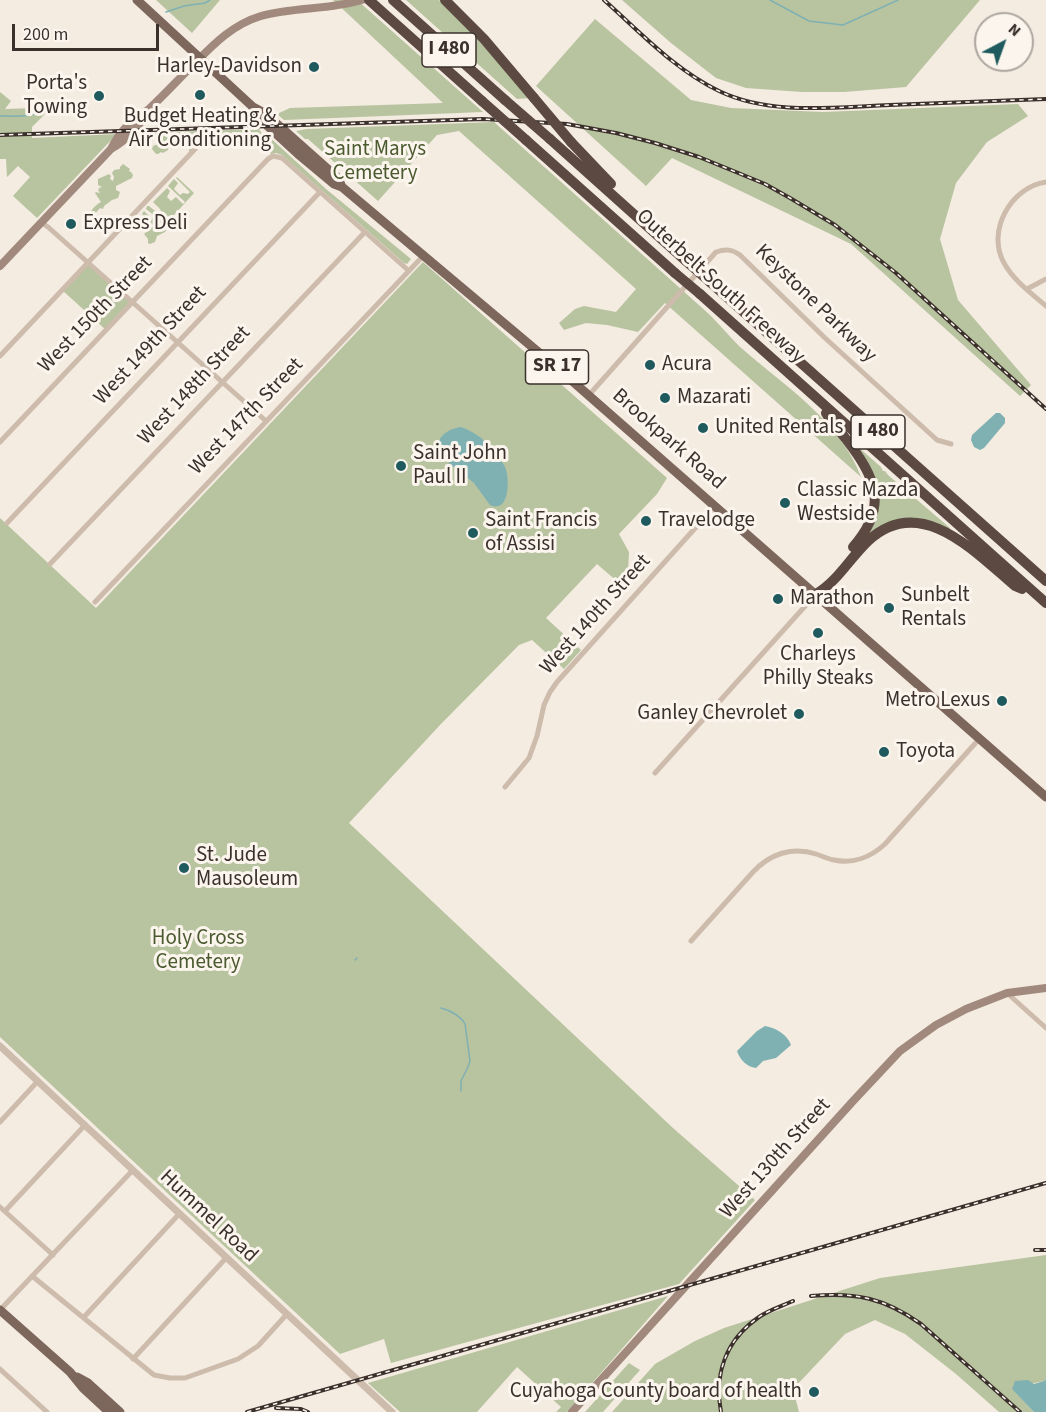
<!DOCTYPE html>
<html>
<head>
<meta charset="utf-8">
<style>
	body { margin:0 }
	#map { position:relative; width:1046px; height:1412px; overflow:hidden; background:#f4ebe1; font-family:"Source Sans 3",sans-serif }
	canvas { display:block }
	.north { position:absolute; left:974px; top:12px; width:60px; height:60px; box-sizing:border-box; background:#fbf5ee; border:2px solid #aea6a0; border-radius:50%; rotate:41deg; font-size:16px; font-weight:700; line-height:24px; text-align:center; color:#3b302b }
	.north::after { content:''; display:block; margin:auto; width:21px; height:27px; background:#1f5a5e; clip-path:polygon(50% 0,100% 100%,50% 72%,0 100%) }
	.scale { position:absolute; left:12px; top:24px; width:147px; height:27px; box-sizing:border-box; border:3px solid #3b302b; border-top:0; padding-left:8px; font-size:18px; line-height:21px; white-space:nowrap; color:#3b302b; -webkit-text-stroke:4px #fbf5ee; paint-order:stroke }
</style>
</head>
<body>
<div id="map">
<canvas width="1046" height="1412"></canvas>
<div class="north">N</div>
<div class="scale">200 m</div>
</div>
<script>
const c = document.querySelector('canvas').getContext('2d');
c.lineJoin = 'round';
function paint(path, color) { c.fillStyle = color; c.fill(path, 'evenodd'); }
function stroke(path, color, width, dash) { c.strokeStyle = color; c.lineWidth = width; c.lineCap = dash ? 'butt' : 'round'; c.setLineDash(dash || []); c.stroke(path); }
function drawText(font, color, halo, rows, align = 'center') {
  c.font = font + ' "Source Sans 3",sans-serif'; c.lineWidth = 6; c.setLineDash([]); c.textBaseline = 'middle'; c.strokeStyle = halo; c.fillStyle = color; for (const [text, x, y, turn = 0] of rows) {
    c.save(); c.translate(x, y); c.rotate((+turn || 0) * Math.PI / 180); c.textAlign = isNaN(turn) ? turn : align; if (halo) c.strokeText(text, 0, 0); c.fillText(text, 0, 0); c.restore();
  }
}
paint(new Path2D(`
	M156 0H220L192 33Z
	M333 0H357L483 112 284 120 277 114 290 108 443 103Z
	M406 0H439L462 22 531 98 517 99Z
	M622 0H980L906 87 844 92H802L746 88 716 78 671 43Z
	M595 19 691 100 731 108 823 112 1018 104 1028 116 987 142 956 183 940 239 958 300 1031 385 1020 396 851 244 672 158 646 186 536 86Z
	M0 92 11 101 5 109 35 108 42 103 49 110 32 127V138L117 134 37 218 13 196 30 177 18 166 7 177 6 159H0Z
	M494 122 710 315C720 325 729 336 739 346 783 385 840 420 861 477L665 303 638 332 607 325 586 323 564 330 559 323 575 309 584 306 616 312 636 289 459 131 437 135 378 201 308 139H305L296 131 307 129Z
	M259 129 264 137C256 141 252 142 244 137L234 143 231 142 228 137 218 145 196 143 195 148 189 152V146L184 148 181 146 183 139 173 137 170 139 168 150 163 153 161 152 158 154H156L152 149 153 146 158 144 162 139 152 138 147 140 145 144H142L138 135 140 133Z
	M266 134 326 189 411 259 407 264 404 263 282 155 276 153 271 154 269 152Z
	M123 164 130 169 129 171 131 172 133 175 132 178C126 181 122 183 116 186V190L120 192 118 198 112 200 104 206 103 209 100 208 93 216 87 225 84 223C88 215 94 205 101 202L95 193 96 192 99 193 100 192 98 191 99 188 102 187 98 185V179L109 174 111 176 110 179 113 181 114 177 112 173 114 170 120 169V167Z
	M177 177 194 193 165 225 164 228 166 230 165 232 157 236 155 242 150 244 148 243V239L144 234 149 230V227H153V225L142 214 144 211 152 219 155 216 146 209 147 206H149L155 211 160 213 161 211 160 209 153 202 167 188 170 191 167 197 171 201 176 197 183 204 185 202 168 186 174 179 178 183 174 189 180 195 183 193 188 194 190 192 176 178Z
	M88 262 133 302 106 330 62 290Z
	M423 262 667 478 657 494 619 534 629 552 628 572 619 583 597 564 546 618 581 650 564 669 532 640 519 645 440 725 349 823 673 1128 755 1200 679 1284 391 1363 384 1339 340 1354 0 1037V518L96 608Z
	M857 446 881 467 883 471H885L888 475 950 528V529L926 521 871 534 868 532 877 506Z
	M1046 1255V1379L1044 1381 1012 1388 1034 1412H999L956 1374 905 1334 875 1320 845 1334 793 1389 799 1412H612L655 1364 695 1341 724 1328 880 1278Z
	M668 1296 567 1412H556L561 1407 517 1367 477 1412H400L368 1383Z
	M629 1363 640 1370 603 1412H585Z`), '#b8c4a0');
paint(new Path2D(`
	M996 413H1000L1005 418V423L984 448 980 450 974 447 971 440 972 435Z
	M461 427C479 433 496 449 505 467 510 478 510 514 490 505L474 483 439 455C433 440 446 429 461 427Z
	M765 1026C776 1028 787 1034 791 1045L776 1058 763 1061 756 1068C747 1067 740 1060 737 1051L757 1031Z
	M1046 1379V1412H1034L1012 1389 1015 1381 1028 1380 1034 1384 1044 1381Z`), '#7fb0b2');
stroke(new Path2D(`
	M770 0 809 21 843 25 898 0
	M166 12 184 6 205 3 210 0
	M0 116C15 116 33 118 46 109
	M355 960 357 958
	M441 1008C449 1010 461 1016 465 1024L470 1061 468 1067 461 1081V1091`), '#7fb0b2', 1.5);
stroke(new Path2D(`
	M1046 182C1011 187 986 231 1004 263 1014 281 1031 293 1046 306
	M42 223 48 227 266 421
	M1027 289 1046 279
	M0 356 196 148
	M589 395 716 252C725 249 732 249 740 255L825 338 937 440 951 444
	M0 442 268 159 273 156 282 158 409 271
	M7 523 320 192
	M50 564 365 232
	M95 602 424 255
	M655 773 816 594
	M505 787 529 758 537 736 544 705 550 692 557 682 715 506
	M691 941 753 872C770 854 792 846 816 854 822 856 828 859 834 860 853 864 871 857 885 844L980 738
	M1007 993 1046 1028
	M0 1122 38 1081
	M0 1207 53 1255
	M5 1211 85 1125
	M32 1276 154 1375 170 1378H185L238 1359 258 1346 287 1314
	M0 1310 133 1170
	M84 1317 180 1213
	M133 1359 227 1257
	M0 1369 47 1412`), '#cdbbac', 5);
stroke(new Path2D(`
	M0 1046 392 1412`), '#cdbbac', 7);
stroke(new Path2D(`
	M111 149C118 134 133 117 148 110 163 96 177 81 191 67 212 46 231 25 261 16 294 7 329 10 362 0
	M0 266 111 149C126 141 141 125 148 110
	M572 1412 854 1100 900 1051 936 1025 966 1009 1007 993 1046 988`), '#a18a7d', 8);
stroke(new Path2D(`
	M137 0 253 107 266 114 338 178 342 187 562 372 1046 797
	M255 110 261 120 298 154 334 184 342 187
	M0 1310 70 1372 83 1388 109 1412
	M77 1377 88 1383 120 1412`), '#7d675c', 9);
stroke(new Path2D(`
	M369 0 482 101
	M393 0 505 100
	M445 0 484 39 534 98
	M550 139 686 261
	M526 140 675 273
	M571 142 611 184
	M710 282 1046 581
	M700 294 1046 603
	M826 413C831 422 839 430 846 439 876 478 889 506 853 547
	M816 594C837 582 850 558 868 541 920 492 975 552 1015 586L1022 589`), '#5c4a42', 10);
const rail = new Path2D(`
	M604 0C640 32 675 70 719 91 771 116 834 107 890 105 942 103 994 101 1046 99
	M0 135 483 119 567 124 616 133 655 143 699 157 731 170 765 184 790 198 835 225 896 273 1046 409
	M1035 1250H1046
	M811 1296C856 1292 884 1298 921 1324L1020 1412
	M276 1408 301 1409 308 1412
	M247 1412 1046 1183
	M721 1412C714 1373 726 1340 759 1317 769 1310 782 1306 793 1301`);
stroke(rail, '#3b302b', 4);
stroke(rail, '#fbf5ee', 1.5, [4.5]);
stroke(new Path2D(`
	M534 98 571 142
	M505 100 550 139
	M482 101 526 140
	M686 261 710 282
	M675 273 700 294`), '#5c4a42', 10);
for (const [x, y, r, color] of [
	[314,67,6,"#1f5a5e"],
	[200,95,6,"#1f5a5e"],
	[99,96,6,"#1f5a5e"],
	[71,224,6,"#1f5a5e"],
	[650,365,6,"#1f5a5e"],
	[665,398,6,"#1f5a5e"],
	[703,428,6,"#1f5a5e"],
	[401,466,6,"#1f5a5e"],
	[785,503,6,"#1f5a5e"],
	[646,521,6,"#1f5a5e"],
	[473,533,6,"#1f5a5e"],
	[778,599,6,"#1f5a5e"],
	[889,608,6,"#1f5a5e"],
	[818,633,6,"#1f5a5e"],
	[1002,701,6,"#1f5a5e"],
	[799,714,6,"#1f5a5e"],
	[884,752,6,"#1f5a5e"],
	[184,868,6,"#1f5a5e"],
	[814,1392,6,"#1f5a5e"]
]) { const dot = new Path2D(); dot.arc(x, y, r, 0, 2 * Math.PI); c.fillStyle = color; c.fill(dot); stroke(dot, '#fbf5ee', 2); }
for (const [x, y, w] of [
	[449,50,54],
	[557,367,63],
	[878,432,54]
]) { const box = new Path2D(); box.roundRect(x - w / 2, y - 17, w, 34, 4.5); c.fillStyle = '#fbf5ee'; c.fill(box); stroke(box, '#3b302b', 1.5); }
drawText('bold 20px', '#3b302b', null, [
	["I 480",449,50],
	["SR 17",557,367],
	["I 480",878,432]
]);
drawText('21px', '#3b302b', '#fbf5ee', [
	["Harley-Davidson",302,67,"right"],
	["Porta's",87,84,"right"],
	["Towing",87,108,"right"],
	["Budget Heating &",200,117,"center"],
	["Air Conditioning",200,141,"center"],
	["Express Deli",83,224],
	["Acura",662,365],
	["Mazarati",677,398],
	["United Rentals",715,428],
	["Saint John",413,454],
	["Paul II",413,478],
	["Classic Mazda",797,491],
	["Westside",797,515],
	["Saint Francis",485,521],
	["of Assisi",485,545],
	["Travelodge",658,521],
	["Sunbelt",901,596],
	["Rentals",901,620],
	["Marathon",790,599],
	["Charleys",818,655,"center"],
	["Philly Steaks",818,679,"center"],
	["Metro Lexus",990,701,"right"],
	["Ganley Chevrolet",787,714,"right"],
	["Toyota",896,752],
	["St. Jude",196,856],
	["Mausoleum",196,880],
	["Cuyahoga County board of health",802,1392,"right"]
], 'left');
drawText('21px', '#4a5a2e', '#fbf5ee', [
	["Saint Marys",375,150],
	["Cemetery",375,174],
	["Holy Cross",198,939],
	["Cemetery",198,963]
]);
drawText('21px', '#3b302b', '#fbf5ee', [
	["Outerbelt South Freeway",720,287,42],
	["Keystone Parkway",815,304,44],
	["West 150th Street",96,315,-46],
	["West 149th Street",151,346,-47],
	["West 148th Street",195,386,-47],
	["West 147th Street",247,417,-46],
	["Brookpark Road",668,440,41],
	["West 140th Street",596,615,-48],
	["West 130th Street",776,1159,-48],
	["Hummel Road",208,1217,43]
]);
</script>
</body>
</html>
